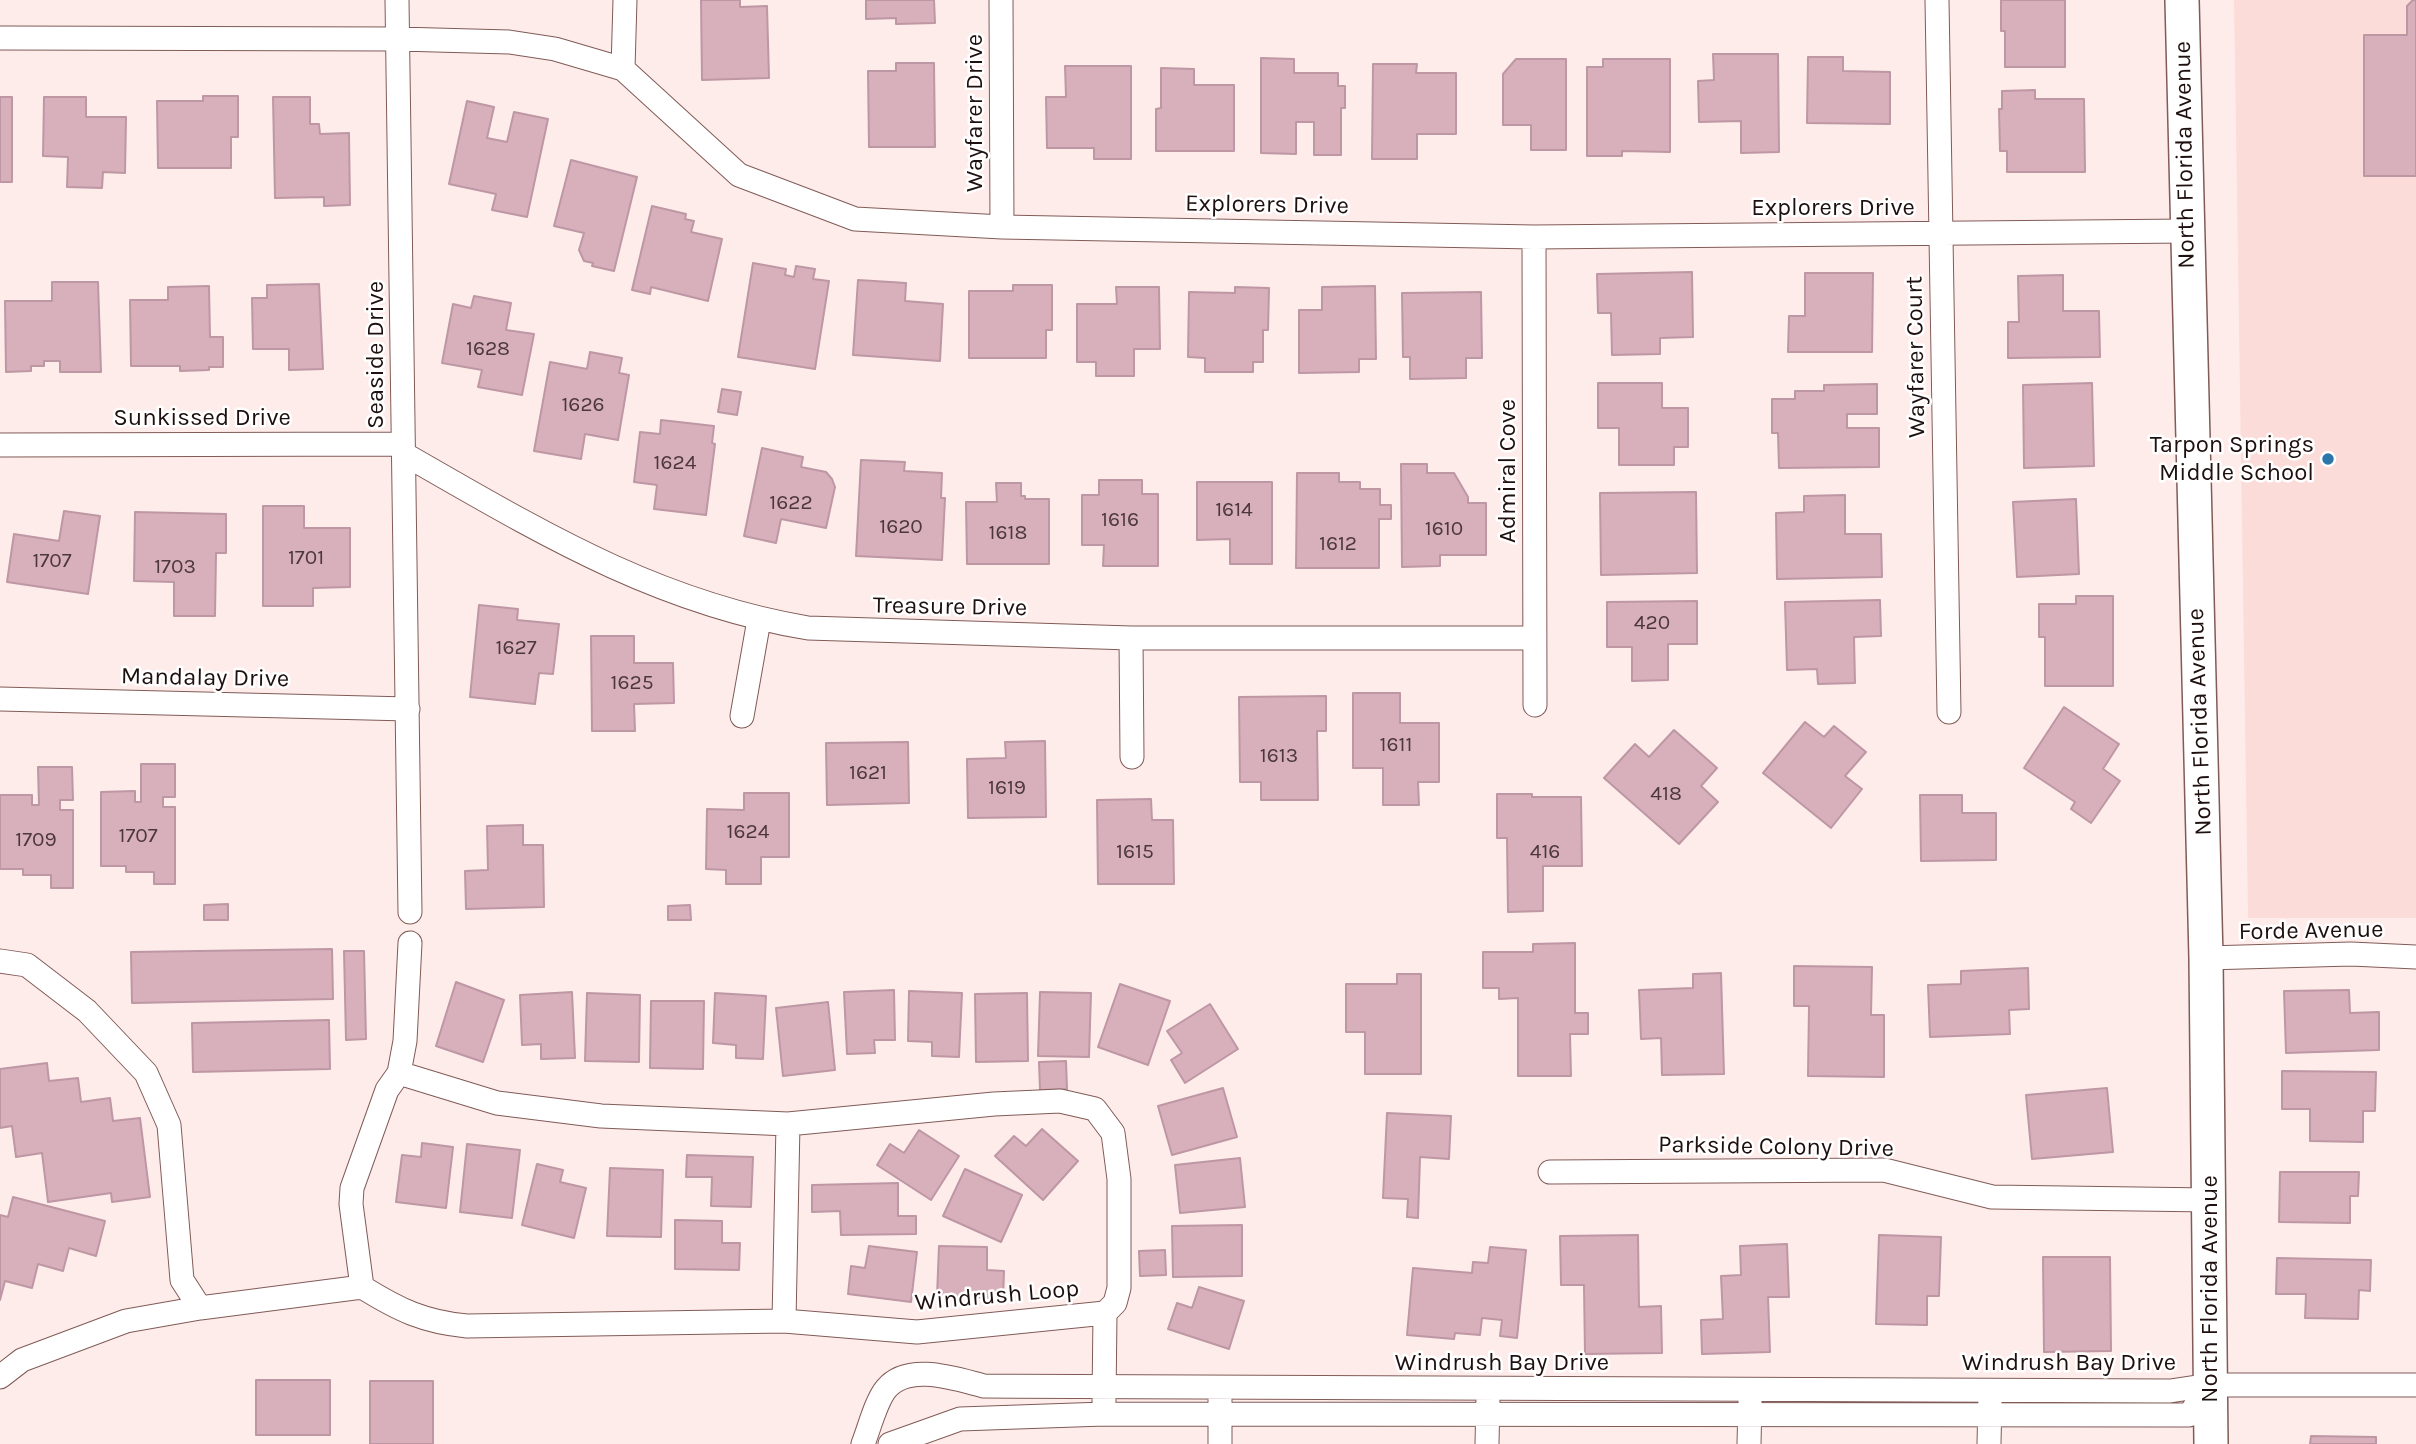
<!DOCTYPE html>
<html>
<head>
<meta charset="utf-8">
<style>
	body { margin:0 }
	canvas { display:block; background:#feecea }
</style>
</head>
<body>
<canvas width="2416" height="1444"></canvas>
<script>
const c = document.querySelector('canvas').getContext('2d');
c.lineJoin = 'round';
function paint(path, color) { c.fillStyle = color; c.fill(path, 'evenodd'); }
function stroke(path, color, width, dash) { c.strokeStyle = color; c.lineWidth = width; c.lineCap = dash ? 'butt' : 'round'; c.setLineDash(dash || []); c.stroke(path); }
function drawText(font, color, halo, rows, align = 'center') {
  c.font = font + ' Karla,sans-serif'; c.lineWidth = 5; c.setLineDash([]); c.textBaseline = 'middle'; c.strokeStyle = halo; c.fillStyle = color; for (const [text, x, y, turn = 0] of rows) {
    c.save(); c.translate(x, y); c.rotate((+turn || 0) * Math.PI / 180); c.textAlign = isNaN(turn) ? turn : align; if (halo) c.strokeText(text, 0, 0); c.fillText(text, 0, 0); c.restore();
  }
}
paint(new Path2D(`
	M2234 0H2416V918H2248Z`), '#fcdcd9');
const building = new Path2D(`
	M701 0H740V7L767 6 769 78 702 80Z
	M866 0H934L935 23 896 24V18L866 19Z
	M2001 0H2065V67H2005V31H2001Z
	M2413 0H2416V176H2364V35H2407V6Z
	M1713 54H1778L1779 152 1741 153V121L1699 122 1698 81 1714 80Z
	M1808 57H1843V71L1890 72V124L1807 123Z
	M1261 58 1294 59V73H1338V86H1345V108H1341V155H1314V122H1296V154L1261 153Z
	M1516 59H1566V150H1531V125H1503V74Z
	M1603 59H1670V152L1622 151V156H1587V67H1603Z
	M896 63H934L935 147H869L868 71H896Z
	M1373 64H1417L1416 73H1456V134H1417V159H1372Z
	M1065 66H1131V159H1094V148H1047L1046 97H1066Z
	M1161 68 1194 69V85H1234V151H1156V109L1161 108Z
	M2035 90V99H2084L2085 172H2007V151H2000L1999 109H2002V91Z
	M203 96H238V137H231V168H158L157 101H203Z
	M0 97H12V182H0Z
	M44 97H86V117H126L125 173 103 172 102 188 67 187 68 157 43 156Z
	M273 97H310V124H319L320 134 349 133 350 205 324 206V197L275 198Z
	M467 101 494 107 487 138 507 142 514 112 548 119 527 217 492 210 496 194 449 184Z
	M571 160 637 177 614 271 592 266 593 263 584 261 579 250 584 233 554 226Z
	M652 206 686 214 685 219 694 221 691 232 722 239 708 301 651 287 650 294 632 290Z
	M753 263 786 269 785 275 794 277 796 266 815 269 813 279 829 281 815 369 738 357Z
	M1692 272 1693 337 1660 338V354L1612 355 1611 313H1598L1597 274Z
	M1805 273H1873L1872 352H1788L1789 316H1805Z
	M2063 275V311H2099L2100 357 2008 358V322H2019L2018 276Z
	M858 280 906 283 905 301 943 304 940 361 853 355Z
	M52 282H98L101 372H60V361H44V366H31V371L6 372 5 301H52Z
	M319 284 323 369 289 370V349H253L252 298H267V285Z
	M1013 285H1052V330H1046V358H969V291H1013Z
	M209 286 210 337H223V367H209V370L180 371V366H131L130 300H168V287Z
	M1375 286 1376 359H1359V372L1299 373V310H1322V287Z
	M1116 287H1159L1160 349H1134V376H1096V362H1077V304H1117Z
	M1235 287 1269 288 1268 330H1263V362H1253V372H1205V358L1188 357 1189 292 1235 293Z
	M1481 292 1482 358H1466V378L1410 379V357H1403L1402 293Z
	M474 296 511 303 506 330 534 334 522 395 478 387 482 370 442 363 453 304 471 308Z
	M590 352 622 358 619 373 629 375 618 440 585 434 581 459 534 451 550 362 587 369Z
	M1598 383H1662V408H1688V447H1674V465H1619V428H1598Z
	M2092 383 2094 466 2024 468 2023 385Z
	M1877 384V414H1847V428H1879V467L1779 468 1778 433H1772V399H1795V391H1824V385Z
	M722 389 741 392 737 415 718 412Z
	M661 420 714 426 712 443 715 444 706 515 654 509 657 485 634 482 640 432 660 434Z
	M762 448 803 457 801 467 826 472 832 479 835 487 826 528 781 519 776 543 744 536Z
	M861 460 905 462 904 471 942 473 941 498H945L942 560 856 556Z
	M1401 464H1427V473H1454L1468 497V503H1486V555H1440V566L1402 567Z
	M1297 473H1339V482H1360V489H1380V505H1391V519H1379V568H1296Z
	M1099 480H1142V494H1158V566H1103L1104 545H1082V495H1099Z
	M1197 482H1272V564H1230V539L1197 540Z
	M996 483H1021V496H1025V499H1049V564H967L966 502H997Z
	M1696 492 1697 573 1601 575 1600 493Z
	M1845 495V534H1881L1882 577 1777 579 1776 513 1804 512V496Z
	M2076 499 2079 574 2017 577 2013 502Z
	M263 506H304V528H350V587L313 588V606H263Z
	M64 511 100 516 88 594 7 582 14 534 59 541Z
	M135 512 226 514V553H216L215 616H174V582L134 581Z
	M2076 596H2113V686H2045V637H2039V604H2076Z
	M1880 600 1881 636 1854 637 1855 683 1818 684 1817 669 1787 670 1785 602Z
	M1697 601V644H1668V680L1632 681V647H1607V602Z
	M479 605 518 609 517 620 559 624 553 674 539 673 535 704 470 697Z
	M591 636H634V663H673L674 703 634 704 635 731H592Z
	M1353 693H1400V723H1439V782H1418L1419 805H1383V768H1353Z
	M1326 696V731H1317L1318 800H1261V782H1240L1239 697Z
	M2064 707 2119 744 2103 769 2120 781 2091 823 2071 809 2075 802 2024 768Z
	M1805 722 1824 737 1834 726 1866 752 1845 776 1862 789 1831 828 1763 773Z
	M1674 730 1717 768 1701 786 1718 802 1679 844 1604 778 1635 744 1649 757Z
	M1045 741 1046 817 968 818 967 759 1006 758 1005 742Z
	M908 742 909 803 827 805 826 743Z
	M141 764H175V797H163V807H175V884H154V872H126V866H101V792L135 791V802H141Z
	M38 767H72L73 800H60V810H73V888H51V875H23V869H0V795H32V805H39Z
	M744 793H789V857H761V884H726V870L706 869 707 809 744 810Z
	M1497 794H1532V797H1581L1582 866H1543V911L1508 912 1507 838H1497Z
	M1920 795H1962V813H1996V860L1921 861Z
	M1151 799 1152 820H1173L1174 884H1098L1097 800Z
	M523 825V845H543L544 907 466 909 465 871 488 870 487 826Z
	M228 904V920H204V905Z
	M690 905 691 920H668V906Z
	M1575 943V1013H1588V1034H1570L1571 1076H1518V998L1499 999V988H1483V952H1533V944Z
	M332 949 333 999 132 1003 131 952Z
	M344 951H364L366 1039 346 1040Z
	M1794 966 1872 967 1871 1015H1884V1077L1808 1076 1809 1006H1794Z
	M2028 968 2029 1009 2009 1010 2010 1034 1930 1037 1928 985 1961 984V971Z
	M1721 973 1724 1074 1662 1075 1661 1038 1641 1039 1639 990 1693 988V974Z
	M1397 974H1421V1074H1365V1032H1346V984H1397Z
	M456 982 504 1000 483 1062 436 1046Z
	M1120 984 1170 1001 1148 1065 1098 1047Z
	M894 990 895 1040H874L875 1053 847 1054 844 992Z
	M2349 990 2350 1013 2379 1012V1050L2286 1053 2284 991Z
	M909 991 962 993 959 1057 932 1056V1042L908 1041Z
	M572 992 575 1058 541 1059V1044L522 1045 520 995Z
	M1040 992 1091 993 1089 1057 1038 1056Z
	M587 993 640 995 639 1062 585 1061Z
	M715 993 766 996 763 1059 736 1058V1045L713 1043Z
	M1027 993 1028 1061 976 1062 975 994Z
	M651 1001H704L703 1069 650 1068Z
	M828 1002 835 1070 783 1076 776 1008Z
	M1210 1004 1238 1049 1185 1083 1171 1060 1182 1053 1167 1031Z
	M329 1020 330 1069 193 1072 192 1023Z
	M1066 1061 1067 1089 1040 1090 1039 1062Z
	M47 1063 49 1081 78 1078 81 1102 110 1098 113 1121 140 1118 150 1197 112 1202 111 1193 48 1202 42 1153 16 1157 12 1126 0 1128V1069Z
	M2282 1071 2376 1072 2375 1111H2363V1142L2310 1141V1109H2282Z
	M1223 1088 1237 1137 1172 1155 1158 1106Z
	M2107 1088 2113 1152 2032 1159 2026 1095Z
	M1387 1113 1451 1116 1449 1159 1420 1157 1418 1218 1407 1217 1408 1199 1383 1198Z
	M1042 1129 1078 1161 1043 1200 995 1156 1014 1136 1026 1146Z
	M919 1130 959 1156 931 1200 877 1165 890 1144 904 1153Z
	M422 1143 453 1147 446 1208 396 1202 402 1155 421 1157Z
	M467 1144 520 1150 512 1218 460 1212Z
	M687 1155 753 1157 751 1207 711 1206 712 1177H686Z
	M1240 1158 1245 1207 1180 1213 1175 1165Z
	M537 1164 563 1170 560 1182 586 1188 574 1238 522 1225Z
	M610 1168 663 1170 661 1237 607 1236Z
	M965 1169 1022 1195 1001 1242 943 1216Z
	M2280 1172H2359L2358 1196H2350V1223L2279 1222Z
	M898 1183V1216H916V1234L841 1235 840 1211 812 1212V1185Z
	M13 1197 105 1221 96 1256 69 1248 63 1271 38 1264 32 1288 5 1281 0 1300V1215L8 1217Z
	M675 1220 722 1221V1243H740L739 1270 675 1269Z
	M1242 1225V1276L1173 1277 1172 1226Z
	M1638 1235 1639 1307 1661 1306 1662 1353 1585 1354 1584 1285H1561L1560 1236Z
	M1879 1235 1941 1237 1939 1296H1927V1325L1876 1324Z
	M1787 1244 1789 1297H1768L1770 1352 1702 1354 1701 1320 1723 1319 1721 1276 1741 1275 1740 1246Z
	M869 1246 917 1252 911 1302 848 1294 851 1266 865 1268Z
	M939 1246 987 1247V1270L1004 1271 1003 1298 937 1296Z
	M1490 1247 1526 1250 1517 1338 1500 1336 1502 1320 1482 1318 1480 1335 1455 1333 1454 1339 1407 1335 1413 1268 1472 1273 1473 1262 1488 1263Z
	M1165 1250 1166 1275 1140 1276 1139 1251Z
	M2043 1257H2110L2111 1351 2044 1352Z
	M2277 1258 2371 1260 2370 1291 2359 1290 2358 1319 2305 1318 2306 1294H2276Z
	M1199 1287 1244 1301 1229 1349 1168 1329 1177 1303 1192 1308Z
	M256 1380H330V1435H256Z
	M370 1381H433V1444H370Z
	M2311 1436 2376 1437V1444H2310Z`);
paint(building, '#d8b0bc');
stroke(building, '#be97a4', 2);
const street = new Path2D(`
	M397 0 410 912
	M1001 0 1002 227
	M1937 0 1949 712
	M0 38 399 39 509 42 555 49 623 69 739 175 855 219 1002 227 1534 237 2187 231
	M623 69 625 0
	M1534 237 1535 705
	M0 445 403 444
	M404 454C537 530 654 602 808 628L1131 638H1534
	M1131 638 1132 757
	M0 699 408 709
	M742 716 759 620
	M2206 958 2351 954 2416 957
	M0 961 27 965 87 1011 146 1073 169 1125 182 1280 200 1308
	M399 1073 497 1103 601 1116 788 1124 994 1104 1060 1101 1095 1109 1113 1133 1119 1179V1288L1115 1303 1105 1313 917 1332 784 1321 467 1326C424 1322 399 1310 362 1287L351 1204 352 1188 387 1090 399 1073 405 1041 410 943
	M1550 1172 1884 1170 1992 1197 2210 1200
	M784 1321 788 1124
	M0 1377 22 1360 126 1321 200 1308 362 1287
	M1220 1398V1444
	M1104 1401 1105 1313
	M863 1444C869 1429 876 1401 886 1389 908 1362 956 1379 984 1386 1379 1389 1774 1388 2170 1391L2210 1385H2416
	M890 1444 960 1419 1104 1414 2189 1415 2210 1385
	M1487 1444 1488 1398
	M1749 1444 1750 1402
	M1989 1444 1990 1398`);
const secondary = new Path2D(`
	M2182 0 2206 958 2211 1444`);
stroke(street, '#805b57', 25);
stroke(secondary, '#805b57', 36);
stroke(street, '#fff', 23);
stroke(secondary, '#fff', 33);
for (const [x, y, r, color] of [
	[2328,459,7,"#2c77aa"]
]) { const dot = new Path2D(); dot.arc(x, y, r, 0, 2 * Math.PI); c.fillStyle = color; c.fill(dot); stroke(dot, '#fff', 2.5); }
drawText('21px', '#4c383a', null, [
	["1628",488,349],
	["1626",583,405],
	["1624",675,463],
	["1622",791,503],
	["1614",1234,510],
	["1616",1120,520],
	["1620",901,527],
	["1610",1444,529],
	["1618",1008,533],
	["1612",1338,544],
	["1701",306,558],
	["1707",52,561],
	["1703",175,567],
	["420",1652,623],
	["1627",516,648],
	["1625",632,683],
	["1611",1396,745],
	["1613",1279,756],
	["1621",868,773],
	["1619",1007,788],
	["418",1666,794],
	["1624",748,832],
	["1707",138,836],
	["1709",36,840],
	["1615",1135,852],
	["416",1545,852]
]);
drawText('24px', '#1e100f', '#fff', [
	["Wayfarer Drive",975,113,-90],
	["North Florida Avenue",2185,155,-91],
	["Explorers Drive",1267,205,1],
	["Explorers Drive",1833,208],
	["Seaside Drive",376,355,-90],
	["Wayfarer Court",1916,357,-91],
	["Sunkissed Drive",202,418],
	["Admiral Cove",1508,471,-90],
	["Treasure Drive",950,607,1],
	["Mandalay Drive",205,678,1],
	["North Florida Avenue",2200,722,-92],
	["Forde Avenue",2311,931,-1],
	["Parkside Colony Drive",1776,1147,1],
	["North Florida Avenue",2210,1289,-90],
	["Windrush Loop",997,1296,-5],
	["Windrush Bay Drive",1502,1363],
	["Windrush Bay Drive",2069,1363]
]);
drawText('24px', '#1e100f', '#fff', [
	["Tarpon Springs",2314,445],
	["Middle School",2314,473]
], 'right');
</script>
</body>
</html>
